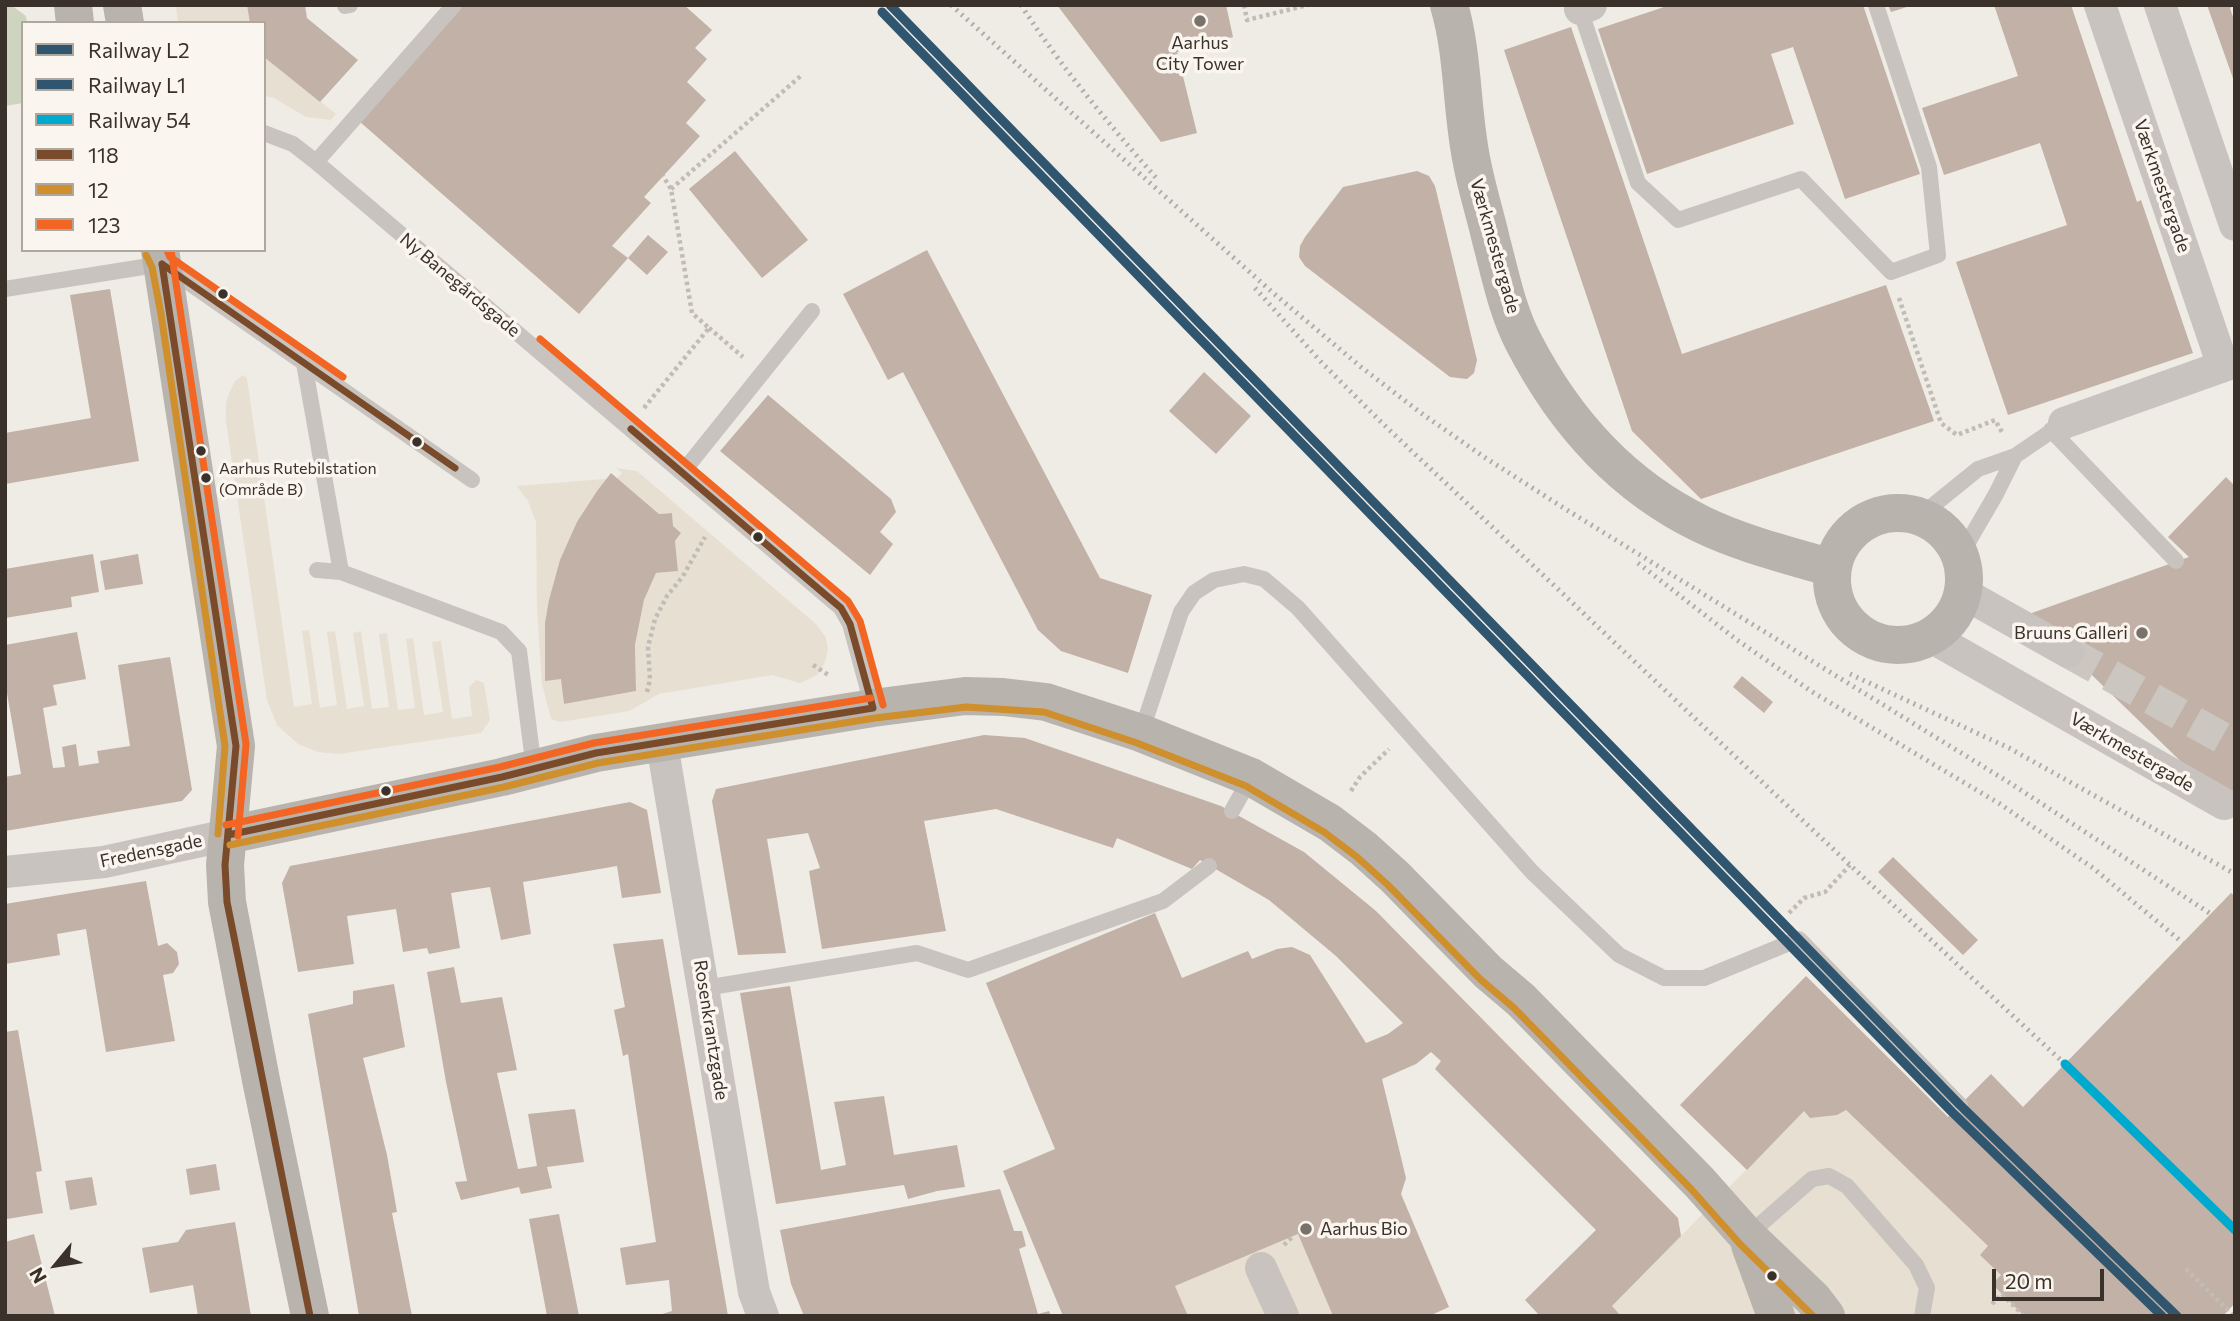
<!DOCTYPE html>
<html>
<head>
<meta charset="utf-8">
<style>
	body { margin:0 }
	#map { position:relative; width:2240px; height:1321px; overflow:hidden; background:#efebe5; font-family:Commissioner,sans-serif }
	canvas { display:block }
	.frame { position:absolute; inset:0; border:7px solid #3a312b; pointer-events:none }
	.legend { position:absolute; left:21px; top:21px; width:245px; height:231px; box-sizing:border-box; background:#faf5ee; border:2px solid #ada7a0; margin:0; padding:9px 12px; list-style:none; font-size:21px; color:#3a312b }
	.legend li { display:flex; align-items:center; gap:14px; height:35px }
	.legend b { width:35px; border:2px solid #ada7a0 }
	.north { position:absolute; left:21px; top:1230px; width:70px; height:70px; -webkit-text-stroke:5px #faf5ee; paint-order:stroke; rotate:240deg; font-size:19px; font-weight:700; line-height:28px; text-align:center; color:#3a312b }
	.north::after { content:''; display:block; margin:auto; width:24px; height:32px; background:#3a312b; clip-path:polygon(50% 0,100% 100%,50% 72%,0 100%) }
	.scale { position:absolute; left:1992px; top:1269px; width:112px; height:32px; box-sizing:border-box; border:4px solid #3a312b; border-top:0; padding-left:9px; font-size:21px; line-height:24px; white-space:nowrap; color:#3a312b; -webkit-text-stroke:5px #faf5ee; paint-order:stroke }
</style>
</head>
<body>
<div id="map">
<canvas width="2240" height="1321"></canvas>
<div class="frame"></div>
<ul class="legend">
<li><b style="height:9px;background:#30556e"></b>Railway L2</li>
<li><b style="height:9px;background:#30556e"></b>Railway L1</li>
<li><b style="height:9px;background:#00a9ce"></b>Railway 54</li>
<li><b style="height:9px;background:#7a4b2a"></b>118</li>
<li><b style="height:9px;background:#ce8f2c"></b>12</li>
<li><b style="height:9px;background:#f26522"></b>123</li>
</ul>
<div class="north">N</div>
<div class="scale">20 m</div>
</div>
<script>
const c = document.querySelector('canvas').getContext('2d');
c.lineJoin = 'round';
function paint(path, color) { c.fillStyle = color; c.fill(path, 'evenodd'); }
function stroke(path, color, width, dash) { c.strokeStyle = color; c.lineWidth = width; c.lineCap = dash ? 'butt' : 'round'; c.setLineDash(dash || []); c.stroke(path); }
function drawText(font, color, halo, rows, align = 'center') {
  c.font = font + ' Commissioner,sans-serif'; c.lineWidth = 7; c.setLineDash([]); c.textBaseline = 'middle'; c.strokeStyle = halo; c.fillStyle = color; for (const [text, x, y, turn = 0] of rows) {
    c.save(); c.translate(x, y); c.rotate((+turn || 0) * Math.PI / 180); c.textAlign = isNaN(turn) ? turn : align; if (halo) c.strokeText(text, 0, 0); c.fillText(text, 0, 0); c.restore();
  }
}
paint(new Path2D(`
	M5 5H11L26 16 27 23H23V103L5 106Z`), '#cfd4c0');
paint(new Path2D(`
	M176 5H247L250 23H178Z
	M264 57 336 114 331 120 306 117 274 98 264 96Z
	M243 375 247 378 294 707 312 704 302 631 309 630 320 708 337 705 327 632 335 631 347 709 364 706 353 633 361 631 372 709 389 707 379 634 387 633 398 710 415 708 406 639 413 638 424 715 443 712 432 642 441 641 452 719 472 716 469 687 476 680 484 683 490 720 481 733 339 754 318 752 298 744 277 725 267 700 226 421V403L230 391 235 381Z
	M616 468 637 471 817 625 826 638 828 651 824 664 817 675 800 683 772 675 659 694 629 711 560 722 551 719 542 684 537 609 536 522 528 501 517 486 617 478 622 473ZM624 484 659 514 672 513 673 526 681 533 675 541 678 571 656 573 644 600 635 645 636 691 564 704 560 665 612 499Z
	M1846 1110 1988 1246 2001 1275 1992 1284 2024 1316H1621L1612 1306 1804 1111Z
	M1298 1234 1333 1316H1188L1175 1286Z`), '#e8dfd3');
paint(new Path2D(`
	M247 5H305L307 18 358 60 320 102 264 57V23H250Z
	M462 5H684L712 30 695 48 707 59 687 82 706 100 686 123 700 136 644 197 651 203 612 246 628 258 648 235 668 252 647 275 628 258 579 314 359 121Z
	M1057 5H1226L1233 37 1177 52 1197 133 1161 142Z
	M1670 5H1863L1920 174 1845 199 1793 47 1771 54 1794 124 1647 174 1598 29Z
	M1888 5H1910V6L1891 12Z
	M1994 5H2071L2137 202 2141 200 2193 353 2008 415 1956 262 2067 225 2040 143 1944 175 1922 108 2018 76Z
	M2207 5H2235L2230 8 2235 23V84Z
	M1571 27 1682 354 1886 285 1934 421 1701 499 1632 431 1504 50Z
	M735 151 808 240 762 278 689 189Z
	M1417 171 1429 176 1435 186 1477 360 1474 373 1467 379 1450 377 1305 266 1299 257 1300 246 1305 237 1343 187Z
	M927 250 1100 578 1152 595 1128 673 1061 651 1038 630 903 372 888 380 843 294Z
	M110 289 139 461 5 484V433L91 418 70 295Z
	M1204 372 1251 416 1216 454 1169 411Z
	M768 395 891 499 896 512 880 532 893 544 870 575 720 451Z
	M611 473 659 514 672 513 673 526 681 533 675 541 678 571 656 573 644 600 635 645 636 691 564 704 561 679 545 681V623L549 600 560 560 577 522 597 491Z
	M2226 477 2235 486V814L2029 614 2189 557 2168 537Z
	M93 554 99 592 71 597 72 607 5 618V569Z
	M138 554 143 584 105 590 100 561Z
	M77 632 86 679 53 685 57 705 43 708 53 768 65 767 62 747 76 744 79 766 99 763 97 751 130 746 118 665 170 657 192 790 182 801 5 831V777L21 774 7 693 5 694V645Z
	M1742 676 1773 702 1764 713 1733 687Z
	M984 735 1025 738 1221 806 1304 852 1376 911 1678 1218 1681 1236 1612 1306 1621 1316H1540L1525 1300 1596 1230 1435 1069 1441 1061 1431 1052 1416 1064 1382 1079 1406 1178 1401 1194 1449 1307 1429 1316H1333L1298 1234 1175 1286 1188 1316H1063L1003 1171 1055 1149 986 983 1155 913 1182 978 1248 951 1252 959 1277 949 1292 947 1310 955 1366 1043 1388 1034 1403 1023 1336 956 1269 900 1200 860 1192 869 1117 838 1113 848 996 809 924 821 946 931 822 949 809 871 820 868 808 833 767 839 786 953 738 955 712 801 716 789Z
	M630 802 647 810 661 893 622 898 617 866 523 882 531 934 501 940 490 887 451 893 460 948 429 954 427 948 403 952 396 909 347 916 354 964 298 972 282 883 290 866Z
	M1893 857 1978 940 1963 955 1878 872Z
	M146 881 158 946 167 943 177 952 179 964 173 973 163 975 175 1041 106 1052 86 929 57 934 60 955 5 964V904Z
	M2231 893 2235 896V1303L2223 1316H2024L1992 1284 2001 1275 1980 1255 1988 1246 1846 1110 1837 1115 1810 1118 1804 1111 1747 1170 1680 1105 1806 976 1948 1117 1991 1074 2023 1107Z
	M663 939 728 1316H656L672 1311 669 1280 626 1285 620 1248 656 1242 628 1054 623 1056 614 1010 625 1007 613 944Z
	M454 967 461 1003 502 997 517 1070 497 1073 518 1169 537 1166 528 1114 575 1109 584 1162 547 1167 552 1188 521 1194 519 1187 461 1200 455 1182 467 1181 446 1082 427 972Z
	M394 984 405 1047 363 1058 387 1155 397 1212 392 1213 412 1316H359L308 1014 353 1004V991Z
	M790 986 821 1170 846 1165 834 1102 884 1096 894 1155 957 1145 965 1187 937 1191 908 1199 904 1185 776 1204 740 993Z
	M18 1030 42 1171 36 1172 43 1213 7 1219 5 1032Z
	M216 1164 220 1190 190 1195 186 1169Z
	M92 1177 97 1205 70 1210 65 1181Z
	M1000 1189 1014 1231H1022L1026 1246 1019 1249 1038 1314 1049 1311 1051 1316H804L791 1284 780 1230Z
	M559 1214 579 1316H547L529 1219Z
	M235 1222 251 1316H198L193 1285 150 1293 142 1248 178 1242 186 1230Z
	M34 1234 55 1316H5V1242Z`), '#c2b1a7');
stroke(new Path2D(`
	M2068 652 2235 745`), '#cbc6c0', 32, [32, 16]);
stroke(new Path2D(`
	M1244 5 1247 20 1308 5
	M671 189 803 74
	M1899 298 1941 423 1957 435 1995 420 2003 434
	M709 328 743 357
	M644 408 709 328 692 313 671 189 663 176
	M813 665 830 676
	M647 692 650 680 648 647 655 619 667 596 683 576 705 537
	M1351 791 1360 777 1389 749
	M1789 913 1804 898 1825 892 1850 865
	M1284 1245 1292 1237
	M2186 1269 2234 1316
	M1992 1304 2002 1294 2024 1316`), '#c1bcb6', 4.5, [3.5, 3.5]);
stroke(new Path2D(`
	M345 6 350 5
	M1580 9 1638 183 1678 220 1801 179 1891 272 1938 255 1929 167 1876 5
	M264 133 293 144 316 162 841 608 850 624 873 708
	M316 162 454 5
	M5 289 162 264 472 480
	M304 363 341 572
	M2051 430 2176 561
	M682 473 812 311
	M1920 516 1978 469 2015 456 2059 426
	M1960 556 1996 494 2015 456
	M317 570 341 572 501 632 519 651 534 769
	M1141 733 1181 612 1194 593 1214 580 1244 574 1264 579 1298 608 1532 872 1619 955 1664 978H1704L1799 939 1960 1105
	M1232 811 1251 777
	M705 988 917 953 968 970 1163 901 1209 866
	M1747 1236 1812 1179 1829 1176 1847 1186 1916 1265 1927 1288 1922 1316`), '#c8c3be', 16);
stroke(new Path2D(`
	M2100 5 2223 366
	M2160 5 2235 225
	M1580 9 1591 5
	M2064 423 2235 362
	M1963 593 2068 652
	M1931 637 2224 804
	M662 744 754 1292 763 1316
	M5 872 104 862 228 835
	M1261 1268 1283 1316`), '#c8c3be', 32);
stroke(new Path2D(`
	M73 5 75 23
	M122 5 125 23
	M1449 5C1464 56 1461 111 1472 163 1477 189 1485 214 1491 240 1500 274 1507 310 1523 341 1563 419 1621 485 1701 524 1742 544 1788 555 1832 568
	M160 250 236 746 225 865 227 902 261 1080 310 1316
	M1832 579a66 66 0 1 1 132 0a66 66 0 1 1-132 0Z
	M228 835 502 777 596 753 873 708 965 696 1003 697 1046 702 1141 733 1251 777 1330 823 1364 849 1395 877 1488 972 1521 1000 1700 1183 1747 1236 1813 1299 1826 1316
	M1750 1245 1776 1316`), '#b9b3ae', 38);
stroke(new Path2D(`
	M951 5 1272 292 1361 367 1421 413 1484 457 1567 510 2010 783 2211 914
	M1021 5C1061 67 1108 123 1157 179
	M1255 288 1322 363 1381 422 1850 865 2065 1064
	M1638 563 1737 640 1814 693 2000 804 2093 868 2183 943
	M1850 674 2009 748 2235 874`), '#b0aca8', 5, [2, 5]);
stroke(new Path2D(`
	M162 264 236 746 225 865 227 902 310 1316
	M162 264 455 468
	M631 429 841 608 850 624 873 708
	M228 835 502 777 596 753 873 708`), '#7a4b2a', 7);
stroke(new Path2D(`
	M146 255 152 267 161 314 225 746 218 834
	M230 845 504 787 598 763 875 718 966 707 1044 712 1137 743 1246 786 1324 832 1357 857 1388 885 1480 979 1514 1008 1692 1190 1740 1244 1813 1316`), '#ce8f2c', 7);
stroke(new Path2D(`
	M167 250 170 257 343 377
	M171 250 246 744 238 836
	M540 339 848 601 860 621 883 705
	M226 825 500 767 594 743 871 698`), '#f26522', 7);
stroke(new Path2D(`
	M890 5 1960 1105 2177 1316`), '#30556e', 9);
stroke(new Path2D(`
	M882 12 1952 1112 2162 1316`), '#30556e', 9);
stroke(new Path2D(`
	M2065 1064 2235 1230`), '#00a9ce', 9);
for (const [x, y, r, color] of [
	[1200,21,7,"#79726c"],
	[223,294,6,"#3a312b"],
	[417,442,6,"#3a312b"],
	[201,451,6,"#3a312b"],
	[206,478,6,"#3a312b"],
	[758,537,6,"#3a312b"],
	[2142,633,7,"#79726c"],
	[386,791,6,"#3a312b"],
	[1306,1229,7,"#79726c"],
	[1772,1276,6,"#3a312b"]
]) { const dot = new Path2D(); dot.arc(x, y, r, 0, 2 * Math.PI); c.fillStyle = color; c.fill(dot); stroke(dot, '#faf5ee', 2.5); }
drawText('16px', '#3a312b', '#faf5ee', [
	["Aarhus Rutebilstation",219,469],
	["(Område B)",219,490]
], 'left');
drawText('18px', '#3a312b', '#faf5ee', [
	["Aarhus",1200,43],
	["City Tower",1200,64],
	["Bruuns Galleri",2128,633,"right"],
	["Aarhus Bio",1320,1229,"left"]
]);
drawText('18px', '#3a312b', '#faf5ee', [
	["Værkmestergade",2162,186,71],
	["Værkmestergade",1495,246,74],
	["Ny Banegårdsgade",460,285,40],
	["Værkmestergade",2132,752,30],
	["Fredensgade",151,851,-12],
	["Rosenkrantzgade",711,1030,81]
]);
</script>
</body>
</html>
